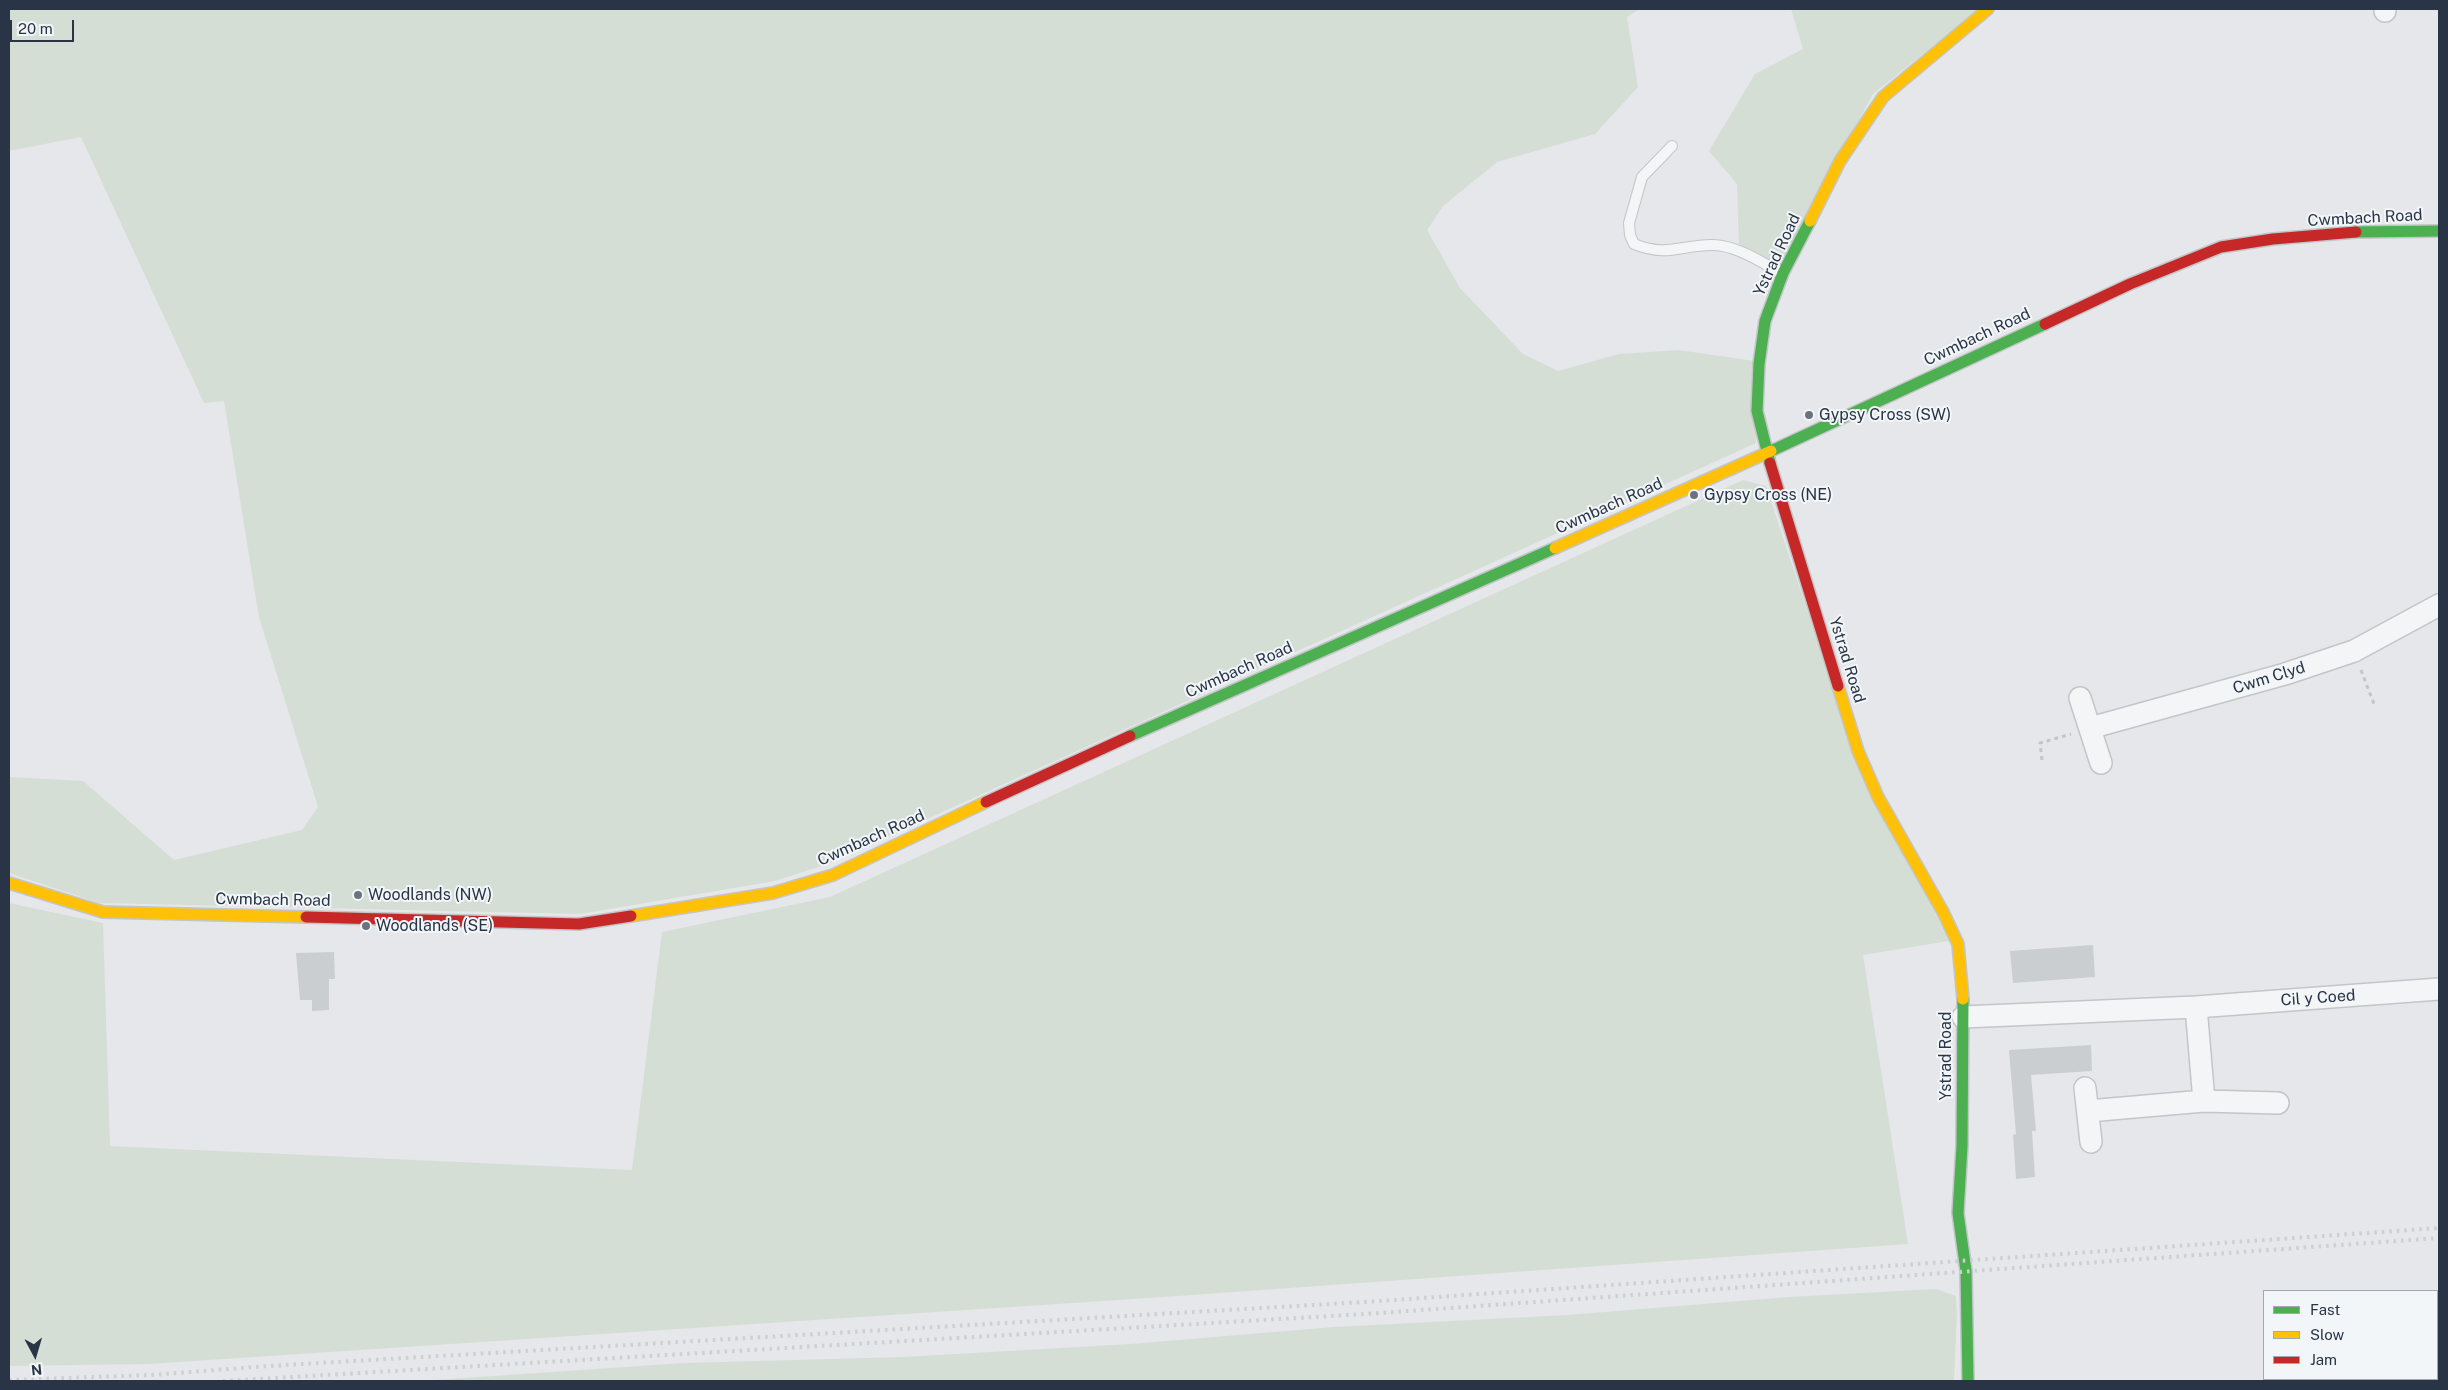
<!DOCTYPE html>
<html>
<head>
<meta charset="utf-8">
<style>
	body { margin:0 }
	#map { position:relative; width:2448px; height:1390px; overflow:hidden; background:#e5e7ea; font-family:"Public Sans",sans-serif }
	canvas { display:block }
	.frame { position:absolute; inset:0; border:10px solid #293446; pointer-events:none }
	.legend { position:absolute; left:2263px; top:1290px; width:175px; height:90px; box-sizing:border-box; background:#f3f6f9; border:1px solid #a2a8b1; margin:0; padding:6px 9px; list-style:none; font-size:15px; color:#293446 }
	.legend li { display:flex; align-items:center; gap:10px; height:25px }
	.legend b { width:25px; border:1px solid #a2a8b1 }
	.north { position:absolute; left:10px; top:1330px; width:50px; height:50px; -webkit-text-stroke:4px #f3f6f9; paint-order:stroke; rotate:174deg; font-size:14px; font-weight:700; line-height:20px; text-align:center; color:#293446 }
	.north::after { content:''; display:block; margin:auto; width:18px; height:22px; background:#293446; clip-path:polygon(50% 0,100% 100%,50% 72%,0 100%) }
	.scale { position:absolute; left:10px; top:20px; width:64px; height:22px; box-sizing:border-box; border:2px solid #293446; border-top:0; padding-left:6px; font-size:15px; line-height:18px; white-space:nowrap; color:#293446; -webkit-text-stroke:4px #f3f6f9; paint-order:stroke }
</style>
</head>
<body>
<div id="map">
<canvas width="2448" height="1390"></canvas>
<div class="frame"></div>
<ul class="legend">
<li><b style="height:6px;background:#4caf50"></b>Fast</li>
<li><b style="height:6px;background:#ffc107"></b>Slow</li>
<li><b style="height:6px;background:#c62828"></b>Jam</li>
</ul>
<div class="north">N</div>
<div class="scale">20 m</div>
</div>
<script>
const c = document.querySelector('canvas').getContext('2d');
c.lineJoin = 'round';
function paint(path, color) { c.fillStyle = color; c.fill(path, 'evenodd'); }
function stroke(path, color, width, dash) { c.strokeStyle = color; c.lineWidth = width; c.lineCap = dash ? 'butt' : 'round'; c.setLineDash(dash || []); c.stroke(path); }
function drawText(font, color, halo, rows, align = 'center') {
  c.font = font + ' "Public Sans",sans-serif'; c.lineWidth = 4; c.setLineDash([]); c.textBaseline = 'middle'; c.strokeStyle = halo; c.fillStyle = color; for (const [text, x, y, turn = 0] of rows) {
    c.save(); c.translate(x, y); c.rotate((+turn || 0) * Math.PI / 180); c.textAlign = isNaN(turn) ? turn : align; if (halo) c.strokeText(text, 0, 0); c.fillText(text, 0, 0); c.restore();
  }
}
paint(new Path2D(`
	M9 9H1640L1627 17 1638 87 1595 134 1497 162 1443 206 1427 230 1460 288 1523 354 1558 371 1619 354 1679 350 1754 361 1756 443 828 864 775 881 580 914 99 903 9 873V777L83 781 174 860 302 830 318 807 259 617 224 401 204 403 81 137 9 151Z
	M1791 9H1979L1873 94 1781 264 1739 248 1737 184 1709 151 1755 74 1803 49Z
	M1743 480 1766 486 1855 754 1949 941 1863 955 1908 1244 1163 1297 148 1364 9 1366V903L103 923 110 1146 632 1170 662 932 830 897Z
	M1936 1289 1956 1296 1957 1315 1954 1381H420L684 1363 903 1357 1131 1344 1334 1327 1568 1315 1789 1297Z`), '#d5ded5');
paint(new Path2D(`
	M2093 945 2095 977 2013 983 2010 951Z
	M334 952 335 979H329V1010L312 1011V1000H300L296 953Z
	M2091 1045 2092 1071 2031 1075 2036 1131H2032L2035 1177 2016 1179 2013 1135 2016 1134 2009 1050Z`), '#cbced1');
const lane = new Path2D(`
	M1672 146 1642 177 1629 223 1630 235 1634 244C1668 258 1683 244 1714 245 1738 246 1762 263 1782 273`);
const street = new Path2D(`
	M2385 11V9
	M2080 698 2101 763
	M2090 728 2285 674 2354 651 2439 605
	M2196 1007 2204 1101
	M1963 1017 2196 1007 2439 989
	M2085 1088 2091 1142
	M2088 1111 2204 1101 2278 1103`);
const fast = new Path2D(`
	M2356 232 2439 231
	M1771 451 2045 324
	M1770 463 1757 411 1759 364 1765 321 1783 273 1810 221
	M1130 736 1555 548
	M1963 999 1962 1146 1958 1213 1966 1271 1968 1381`);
const slow = new Path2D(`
	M1810 221 1840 161 1883 97 1988 9
	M1555 548 1771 451
	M1838 686 1858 751 1878 797 1943 912 1958 944 1963 999
	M9 883 103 912 306 917
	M631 916 773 893 833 875 986 802`);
const jam = new Path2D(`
	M2045 324 2130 284 2221 247 2273 239 2356 232
	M1770 463 1838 686
	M986 802 1130 736
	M306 917 579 924 631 916`);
stroke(lane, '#c3c5c8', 12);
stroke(street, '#c3c5c8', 24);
stroke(fast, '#c3c5c8', 14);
stroke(slow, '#c3c5c8', 14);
stroke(jam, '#c3c5c8', 14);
stroke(new Path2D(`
	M2361 670 2374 704
	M2042 760 2040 743 2071 734`), '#c3c5ca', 3, [4, 4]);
stroke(lane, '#f4f5f7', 10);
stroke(street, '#f4f5f7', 21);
stroke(fast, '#4caf50', 11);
stroke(slow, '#ffc107', 11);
stroke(jam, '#c62828', 11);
stroke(new Path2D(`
	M9 1380 151 1375 268 1366 1364 1302 2439 1228
	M223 1381 1365 1314 2439 1238`), '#cdcfd2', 4, [2.5, 5]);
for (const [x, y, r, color] of [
	[1809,415,5,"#6b737f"],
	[1694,495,5,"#6b737f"],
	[358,895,5,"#6b737f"],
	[366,926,5,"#6b737f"]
]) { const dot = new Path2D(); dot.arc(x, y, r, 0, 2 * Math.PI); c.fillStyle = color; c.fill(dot); stroke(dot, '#f3f6f9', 2); }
drawText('16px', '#293446', '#f3f6f9', [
	["Cwmbach Road",2365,218,-3],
	["Ystrad Road",1777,255,-65],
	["Cwmbach Road",1977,337,-25],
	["Cwmbach Road",1609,506,-24],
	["Ystrad Road",1847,660,73],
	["Cwmbach Road",1239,670,-24],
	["Cwm Clyd",2269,678,-17],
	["Cwmbach Road",871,838,-24],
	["Cwmbach Road",273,900,1],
	["Cil y Coed",2318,998,-4],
	["Ystrad Road",1946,1056,-90]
]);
drawText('16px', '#293446', '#f3f6f9', [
	["Gypsy Cross (SW)",1819,415],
	["Gypsy Cross (NE)",1704,495],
	["Woodlands (NW)",368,895],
	["Woodlands (SE)",376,926]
], 'left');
</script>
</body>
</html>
